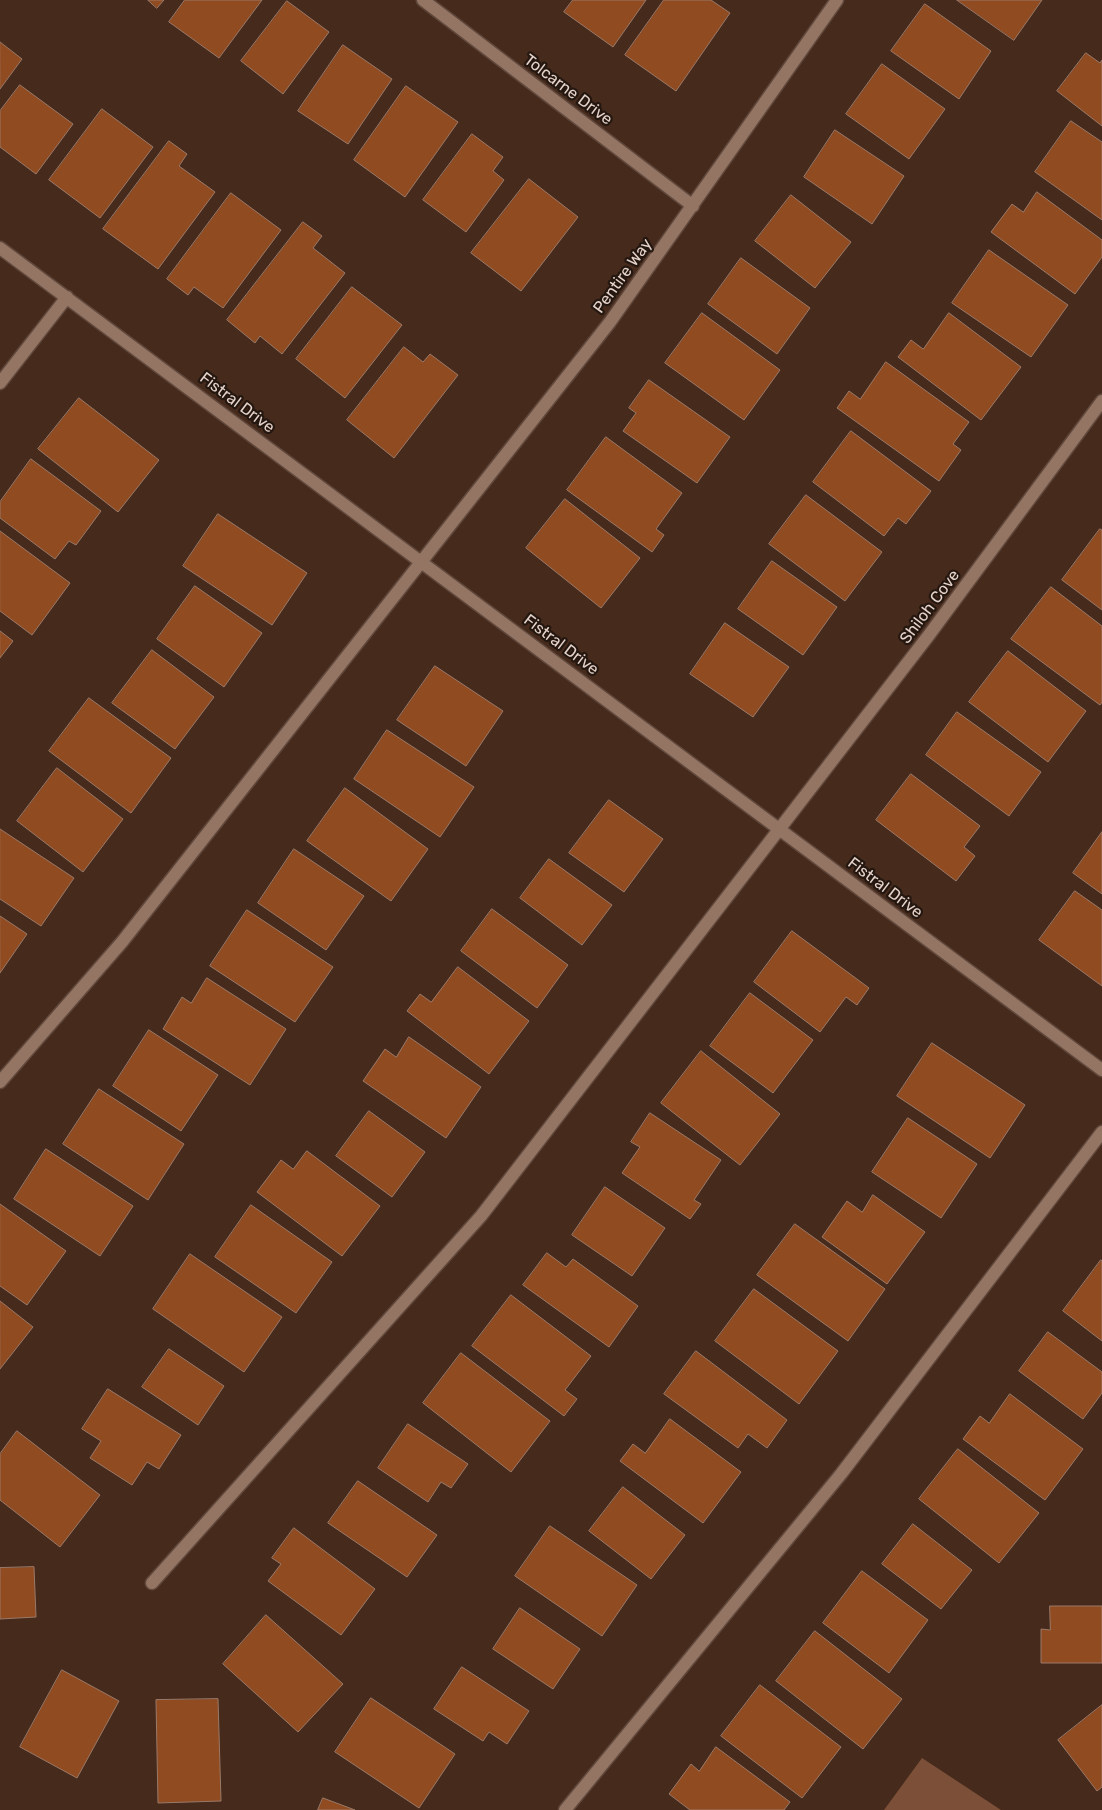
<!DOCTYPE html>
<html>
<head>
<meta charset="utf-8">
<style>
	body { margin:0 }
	canvas { display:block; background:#462a1c }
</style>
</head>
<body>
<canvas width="1102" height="1810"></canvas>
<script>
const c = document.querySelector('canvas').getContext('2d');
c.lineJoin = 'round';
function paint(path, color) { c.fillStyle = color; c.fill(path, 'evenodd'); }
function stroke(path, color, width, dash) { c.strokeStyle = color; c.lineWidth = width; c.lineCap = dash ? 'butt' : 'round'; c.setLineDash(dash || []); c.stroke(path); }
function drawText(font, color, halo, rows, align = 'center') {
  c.font = font + ' Rubik,sans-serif'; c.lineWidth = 4.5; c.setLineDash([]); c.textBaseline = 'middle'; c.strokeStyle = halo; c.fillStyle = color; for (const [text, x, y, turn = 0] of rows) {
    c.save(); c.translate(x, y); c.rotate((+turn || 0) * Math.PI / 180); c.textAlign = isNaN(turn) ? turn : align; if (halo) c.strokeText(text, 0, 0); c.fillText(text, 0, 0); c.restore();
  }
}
paint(new Path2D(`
	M922 1758 1001 1810H884Z`), '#7c5038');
const building = new Path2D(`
	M148 0H164L157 8Z
	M185 0H262L219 58 169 22Z
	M573 0H646L613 47 564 12Z
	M664 0H711L730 13 676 91 625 55Z
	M957 0H1042L1014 40Z
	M287 1 329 32 283 94 241 61Z
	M925 4 991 51 959 99 891 51Z
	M0 42 22 59 0 89Z
	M343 45 392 79 348 144 298 111Z
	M1086 53 1100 63 1102 60V126L1057 91Z
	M882 64 945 109 909 159 846 114Z
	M20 85 73 124 36 174 0 147V111Z
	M406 86 458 122 405 197 354 160Z
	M102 109 153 147 100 218 49 180Z
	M1071 121 1102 142V220L1035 172Z
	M835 130 904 176 872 224 804 177Z
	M472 134 503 157 493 171 504 180 466 232 423 200Z
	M169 141 187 154 179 166 215 192 158 269 103 229Z
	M529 179 578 217 521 291 471 253Z
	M1037 192 1102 240V257L1075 294 991 232 1012 204 1023 212Z
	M231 193 281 230 223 308 194 287 188 295 167 279Z
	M791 195 851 242 815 288 755 241Z
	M303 222 322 236 313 248 345 273 282 354 260 336 255 343 227 320Z
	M989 250 1068 305 1031 357 952 303Z
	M741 258 810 308 777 354 708 304Z
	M352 287 402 325 345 398 296 359Z
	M702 313 780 370 744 420 665 363Z
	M949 313 1021 367 981 420 898 357 911 340 923 349Z
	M404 347 423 362 430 354 458 375 394 458 347 420Z
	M886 362 969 422 953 444 961 450 939 481 837 408 849 391 860 399Z
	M649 380 730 437 697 483 623 431 636 413 629 408Z
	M79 398 159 460 118 512 38 449Z
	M851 431 931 491 906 524 898 518 884 536 813 482Z
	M606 437 682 493 656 529 664 535 652 552 567 490Z
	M31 459 101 511 76 545 69 541 55 559 0 518V502Z
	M806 495 882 552 845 601 769 544Z
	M565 499 640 558 601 608 526 548Z
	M218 514 307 573 272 625 183 566Z
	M1100 529 1102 530V610L1062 580Z
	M0 531 70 583 32 635 0 611Z
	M772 561 837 607 803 655 738 609Z
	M195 586 262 633 224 687 157 639Z
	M1051 587 1102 626V702L1100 705 1011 639Z
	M725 623 789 667 753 717 690 674Z
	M0 631 13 641 0 658Z
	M152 650 214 697 175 749 112 703Z
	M1008 651 1086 711 1048 762 969 702Z
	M435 666 503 711 466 766 397 720Z
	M89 698 171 758 131 813 49 751Z
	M957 712 1041 772 1009 816 926 755Z
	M387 730 474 787 440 837 354 779Z
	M57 768 123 819 83 872 17 821Z
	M911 774 980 826 964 847 975 856 956 881 876 820Z
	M345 788 428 849 391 901 307 841Z
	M609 800 663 839 624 892 569 853Z
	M0 829 74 878 41 926 0 899Z
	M1102 832V894L1073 873Z
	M294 849 364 896 326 950 258 903Z
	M549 859 612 905 582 945 520 898Z
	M1075 891 1102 910V986L1039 940Z
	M492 909 568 965 537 1008 461 951Z
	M247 910 333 967 295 1022 210 966Z
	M0 916 27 934 0 973Z
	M792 931 869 988 857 1005 846 997 820 1032 754 982Z
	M458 967 529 1021 489 1074 407 1011 420 994 431 1002Z
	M207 978 286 1029 250 1085 163 1029 182 997 191 1003Z
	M750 993 813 1040 773 1093 710 1046Z
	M149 1030 218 1075 181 1131 113 1086Z
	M409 1037 481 1087 446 1138 363 1081 385 1049 396 1057Z
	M932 1043 1025 1105 990 1158 897 1096Z
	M701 1051 780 1114 740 1165 661 1103Z
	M99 1089 184 1144 148 1200 63 1144Z
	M369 1111 425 1152 392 1197 336 1156Z
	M650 1113 721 1160 694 1200 701 1204 690 1219 622 1173 640 1147 631 1142Z
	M908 1118 977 1164 941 1218 872 1172Z
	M46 1149 133 1206 100 1256 14 1199Z
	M307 1151 380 1206 342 1256 257 1192 281 1160 293 1169Z
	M605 1187 665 1228 632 1276 572 1235Z
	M873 1195 925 1232 887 1284 822 1237 847 1201 862 1212Z
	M0 1204 66 1251 27 1305 0 1286Z
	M251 1205 332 1262 296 1313 215 1257Z
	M795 1224 885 1289 848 1341 757 1275Z
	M547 1253 566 1267 573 1259 638 1306 609 1347 523 1285Z
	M190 1254 282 1317 244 1372 153 1309Z
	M1101 1260 1102 1261V1341L1063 1311Z
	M754 1289 838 1351 799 1404 715 1341Z
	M511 1295 591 1356 565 1390 577 1399 564 1416 472 1346Z
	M0 1301 33 1327 0 1369Z
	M1048 1332 1102 1372V1393L1083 1419 1019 1371Z
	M169 1349 224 1386 198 1425 142 1387Z
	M696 1351 787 1420 767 1448 748 1434 738 1448 664 1394Z
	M461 1353 550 1421 511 1472 423 1403Z
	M108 1389 181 1435 159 1469 147 1462 132 1485 90 1458 101 1441 82 1429Z
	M1010 1394 1083 1449 1045 1500 963 1439 980 1416 989 1423Z
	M670 1419 741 1472 703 1523 620 1461 633 1444 645 1453Z
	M408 1424 468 1464 451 1488 441 1482 428 1502 378 1468Z
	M17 1431 100 1495 60 1547 0 1500V1454Z
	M958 1449 1039 1513 999 1563 919 1499Z
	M358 1481 437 1535 407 1577 328 1523Z
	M623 1487 685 1535 651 1579 589 1531Z
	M913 1524 972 1570 941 1609 882 1564Z
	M550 1526 637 1585 602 1636 515 1576Z
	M294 1528 375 1589 341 1635 268 1581 281 1564 272 1558Z
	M34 1567 36 1617 0 1619V1568Z
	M862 1571 928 1620 889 1673 823 1623Z
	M1050 1606H1102V1663H1041V1629L1050 1630Z
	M520 1608 580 1649 553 1689 493 1649Z
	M266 1615 343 1684 298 1732 223 1664Z
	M815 1631 902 1699 863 1749 776 1681Z
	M462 1667 529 1711 507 1744 489 1732 483 1741 434 1709Z
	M62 1670 119 1701 77 1778 20 1747Z
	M760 1685 841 1747 802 1798 721 1736Z
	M371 1698 455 1754 419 1808 335 1752Z
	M218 1699 221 1801 158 1803 156 1700Z
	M1102 1705V1787L1097 1791 1058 1740Z
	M716 1747 790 1802 784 1810H690L669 1794 691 1764 699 1771Z
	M323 1798 355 1810H318Z`);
paint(building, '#914b21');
stroke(building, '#9a7968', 1);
const street = new Path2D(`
	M423 0 693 206
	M0 248 1102 1070
	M0 383 67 297
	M0 1082 122 942 610 322 837 0
	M152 1583 481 1216 929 635 1102 401
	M565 1810 841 1474 1102 1132`);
stroke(street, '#5f483b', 15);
stroke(street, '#947463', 12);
drawText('16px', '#e6d3ca', '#231710', [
	["Tolcarne Drive",568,90,37],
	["Pentire Way",623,276,-54],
	["Fistral Drive",237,403,37],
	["Shiloh Cove",930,607,-53],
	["Fistral Drive",561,645,37],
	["Fistral Drive",885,888,37]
]);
</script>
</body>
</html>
